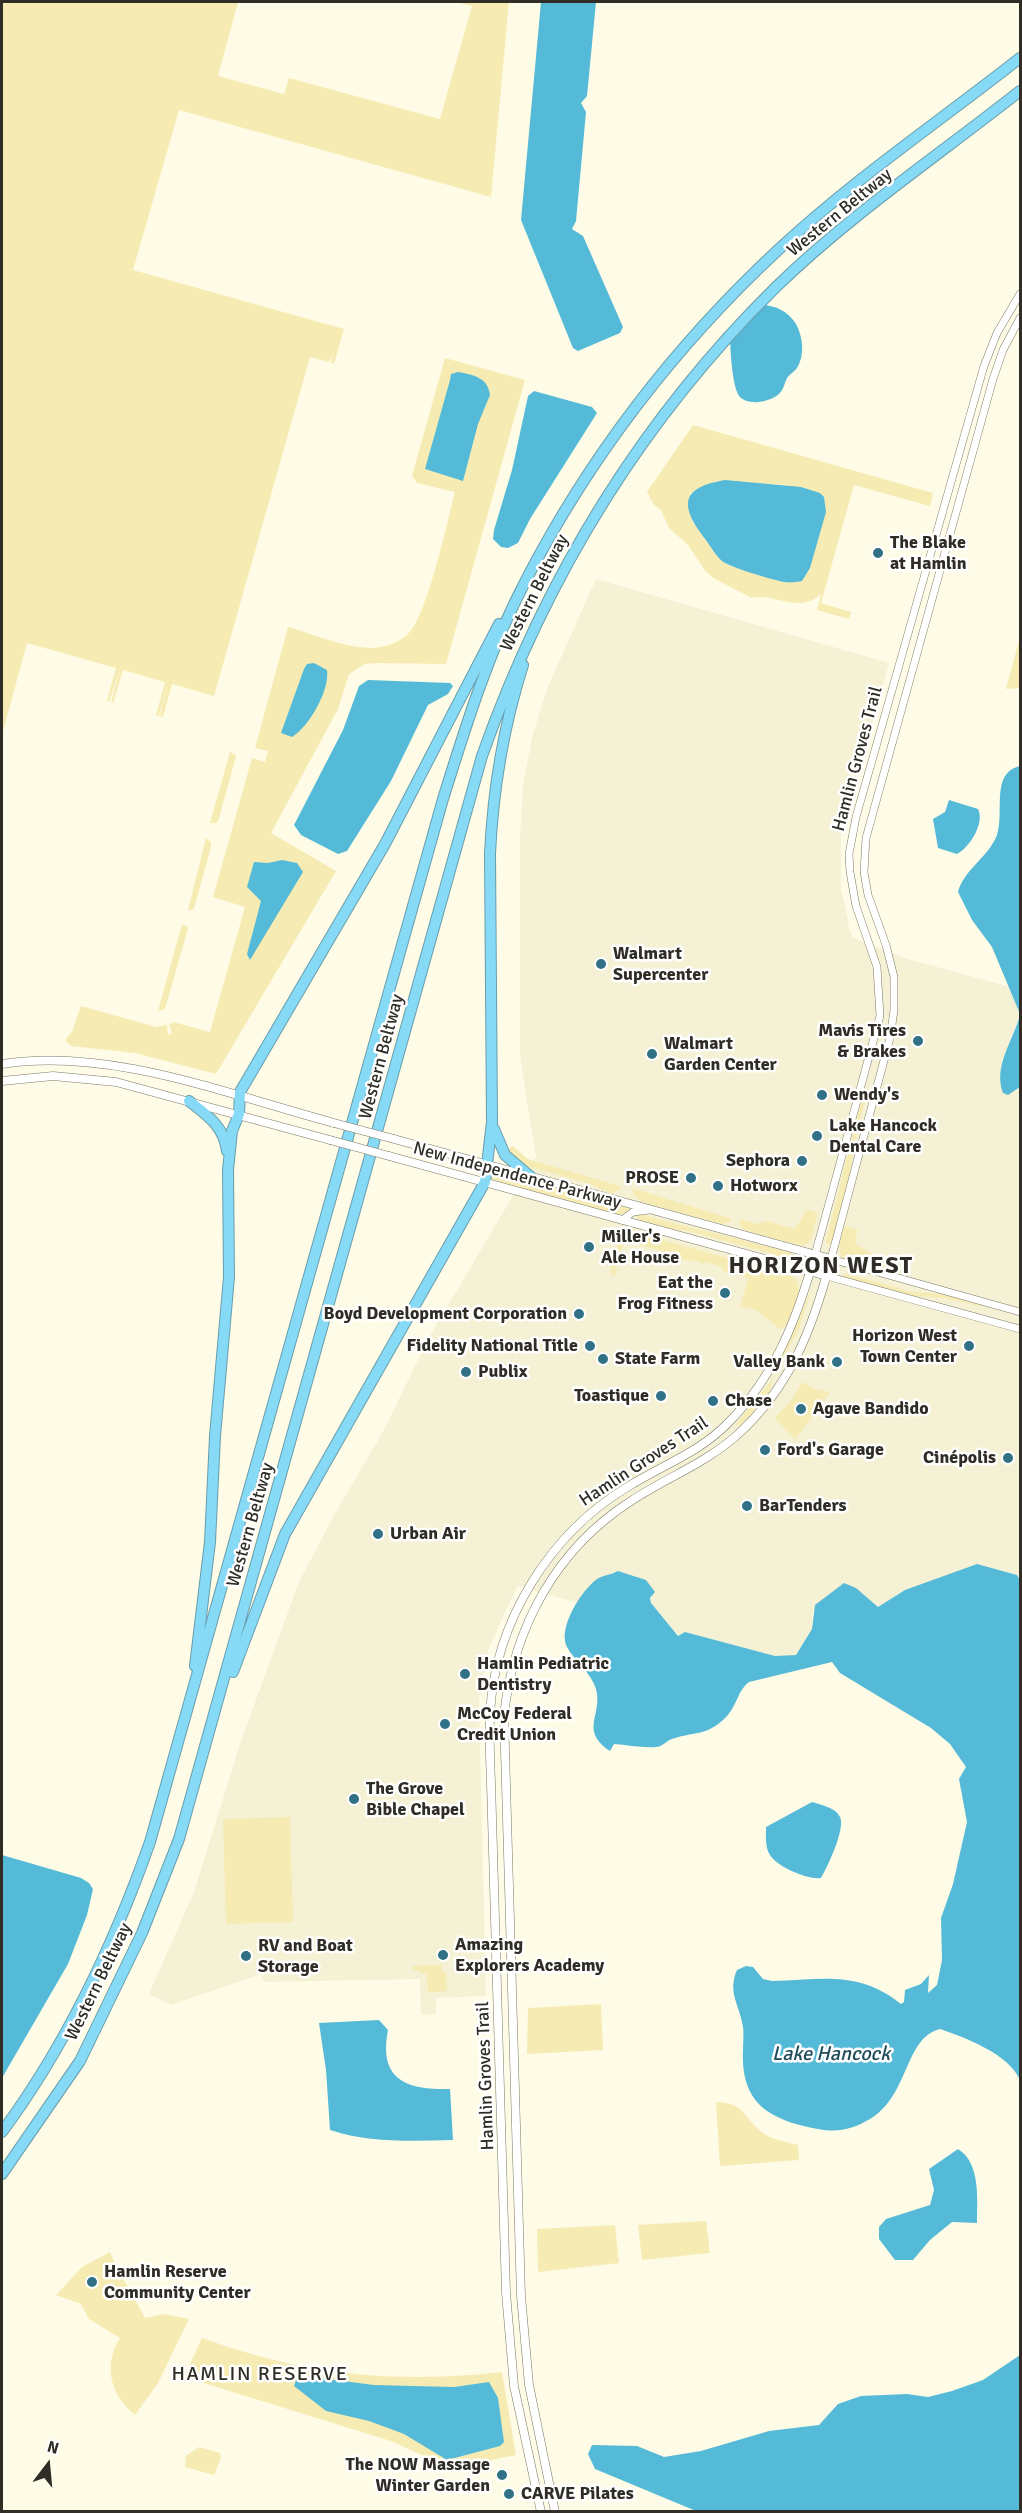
<!DOCTYPE html>
<html>
<head>
<meta charset="utf-8">
<style>
	body { margin:0 }
	#map { position:relative; width:1022px; height:2513px; overflow:hidden; background:#fefbe6; font-family:Signika,sans-serif }
	canvas { display:block }
	.frame { position:absolute; inset:0; border:3px solid #2f2d26; pointer-events:none }
	.north { position:absolute; left:18px; top:2435px; width:60px; height:60px; -webkit-text-stroke:4px #fff; paint-order:stroke; rotate:16deg; font-size:16px; font-weight:700; line-height:24px; text-align:center; color:#2f2d26 }
	.north::after { content:''; display:block; margin:auto; width:21px; height:27px; background:#2f2d26; clip-path:polygon(50% 0,100% 100%,50% 72%,0 100%) }
</style>
</head>
<body>
<div id="map">
<canvas width="1022" height="2513"></canvas>
<div class="frame"></div>
<div class="north">N</div>
</div>
<script>
const c = document.querySelector('canvas').getContext('2d');
c.lineJoin = 'round';
function paint(path, color) { c.fillStyle = color; c.fill(path, 'evenodd'); }
function stroke(path, color, width, dash) { c.strokeStyle = color; c.lineWidth = width; c.lineCap = dash ? 'butt' : 'round'; c.setLineDash(dash || []); c.stroke(path); }
function drawText(font, color, halo, rows, align = 'center') {
  c.font = font + ' Signika,sans-serif'; c.lineWidth = 5; c.setLineDash([]); c.textBaseline = 'middle'; c.strokeStyle = halo; c.fillStyle = color; for (const [text, x, y, turn = 0] of rows) {
    c.save(); c.translate(x, y); c.rotate((+turn || 0) * Math.PI / 180); c.textAlign = isNaN(turn) ? turn : align; if (halo) c.strokeText(text, 0, 0); c.fillText(text, 0, 0); c.restore();
  }
}
paint(new Path2D(`
	M596 579 889 663 841 834V889L849 924H847L853 938 904 958 1007 986 1017 1001 1020 1014 1001 1063 1015 1092 1020 1087V1580L1017 1575 977 1564 905 1590 878 1607 856 1588 813 1609 812 1629 796 1655 775 1656 685 1632 678 1636 651 1603 652 1594 646 1580 619 1571 601 1577 586 1590 579 1603 517 1586 489 1648 479 1701 486 1996 436 1998V2014L421 2015 420 1979 264 1982 261 1974 171 2005 149 1994 194 1892 241 1741 299 1582 333 1517 384 1430 428 1339 536 1157 520 1056V838L523 785 532 738 547 689Z`), '#f5f1d5');
paint(new Path2D(`
	M2 2H238L218 76 284 94 289 78 440 119 472 6 456 2H509L491 197 179 110 133 270 344 329 334 364 331 363 333 355 329 362 310 357 214 696 172 684 163 717 160 716 168 683 159 716 156 715 165 682 123 670 113 703 111 702 120 669 109 702 107 701 116 668 27 643 2 735Z
	M445 358 525 380 446 664 377 663 365 664 349 674 338 709 271 833 336 871 216 1074 135 1053 71 1046 65 1040 72 1032 81 1006 156 1027 167 1025 168 1035 172 1033 169 1025 173 1022 210 1032 245 907 213 897 252 758 265 762 268 751 255 748 288 627C313 634 342 647 369 648 381 648 397 644 407 635 427 618 447 522 455 492L417 483 412 476Z
	M693 425 933 493 930 506 854 485 821 603 851 612 849 619 817 610 821 594C798 615 774 592 752 598L715 579 706 572 688 545 669 528 661 510 654 505 647 492ZM717 481 784 485 820 493 799 582H785L728 565 718 557 692 521 690 493Z
	M1020 637V688L1006 689Z
	M230 752 236 755 235 760 219 818 217 823H210Z
	M206 838 211 842V847L195 905 193 910H188Z
	M182 924 188 927 187 932 165 1009 158 1011Z
	M868 1088 852 1156 851 1171 832 1242 828 1245 826 1240C840 1189 850 1139 865 1090Z
	M513 1146 528 1159 623 1187 612 1194 587 1183 522 1165 506 1150Z
	M494 1171 633 1209 619 1215 494 1180 490 1179 491 1172Z
	M632 1188 732 1219 728 1223 722 1224 642 1202 634 1196Z
	M807 1209 818 1213 811 1241 803 1246 747 1231 741 1227 739 1219 758 1224 766 1221 795 1229Z
	M639 1214C690 1228 741 1239 793 1253L800 1258 794 1260 685 1230 669 1229 639 1220 636 1216Z
	M844 1226 858 1230 855 1240 857 1245 876 1256 875 1259 892 1263 890 1272 841 1257 839 1247Z
	M630 1227 645 1235 792 1276C806 1285 797 1316 786 1325 784 1327 782 1327 781 1330L756 1310 738 1306 741 1305 748 1278 722 1271 723 1267 705 1262 701 1265V1262L681 1259V1257L624 1240 615 1276 612 1275 610 1272 621 1232Z
	M844 1273 912 1292 943 1294 988 1308 943 1298 913 1296 848 1278 843 1276Z
	M812 1288 799 1329 774 1376 768 1396 739 1427H736L740 1424 735 1425 772 1380Z
	M803 1382 815 1389 830 1392 795 1440 775 1418 788 1404Z
	M290 1817 293 1922 226 1924 223 1819Z
	M442 1965V1972H446L447 1991 428 1993 427 1974 412 1969V1966Z
	M601 2004 603 2050 527 2054 528 2008Z
	M716 2102C744 2103 743 2116 759 2130 768 2139 786 2142 798 2145L799 2160 720 2166Z
	M706 2221 710 2253 642 2260 638 2225Z
	M615 2225 619 2263 538 2272 537 2229Z
	M110 2252C120 2275 133 2295 145 2318L164 2314 189 2319 158 2383 135 2415C110 2395 103 2365 120 2338L89 2319 81 2304 56 2295 82 2267Z
	M202 2338C304 2375 394 2384 502 2372L516 2455 442 2470 422 2455 391 2441 184 2377Z
	M199 2447 220 2453 221 2458 214 2475 185 2467 186 2456Z`), '#f6ecb3');
paint(new Path2D(`
	M541 2H596L587 96 581 103 586 112 576 221 572 229 583 236 623 327 620 333 578 351 573 348 521 220Z
	M761 305C775 305 788 311 796 324 803 337 805 355 797 368 794 372 790 374 787 378 784 384 784 389 779 394 770 402 749 406 740 397 732 389 730 346 730 334Z
	M458 372C473 375 488 377 490 395L478 424 463 481 425 469 450 380 451 374Z
	M534 391 592 407 597 413 530 519 518 543 508 548 501 547 493 539 494 530 512 470 528 396Z
	M725 480 801 487 820 493 824 497 826 512 810 568 802 581C797 582 790 583 784 582 773 580 729 567 722 561 714 554 709 543 702 535 678 502 684 487 725 480Z
	M314 663 327 670C330 690 309 727 292 737L281 733 304 669 307 664Z
	M368 680 450 683 453 686 448 694 428 705 391 781 347 851 338 854 301 835 294 825 343 730 359 686Z
	M1020 766V1014L992 947 972 920 958 892C964 869 988 858 997 835 1005 812 990 773 1020 766Z
	M949 800 978 809C985 823 970 847 957 854L938 848 933 819 945 812Z
	M282 860 297 863 303 872 250 960 247 954 261 901 247 887 254 862 268 863Z
	M1020 1015V1087L1008 1095 1003 1093C993 1066 1013 1041 1020 1015Z
	M977 1564 1017 1575 1020 1580V2080C1009 2054 966 2038 940 2029 904 2038 910 2095 870 2119 853 2129 838 2133 818 2129 800 2126 782 2121 767 2111 746 2096 742 2073 743 2050 743 2042 744 2034 743 2027 740 2006 727 1992 737 1970L746 1966 753 1967 763 1979 772 1981C822 1980 858 1970 901 2004L904 2002 905 1990 921 1984 929 1975 928 1993 937 1985 942 1960 941 1918 953 1884 967 1822 959 1779 966 1767 950 1744 931 1728 840 1673 832 1662 749 1682C738 1690 737 1705 727 1716 707 1737 695 1731 672 1739 666 1741 662 1747 656 1747 642 1748 627 1745 614 1744L610 1751C579 1730 603 1715 596 1689 591 1672 575 1662 567 1647 557 1628 582 1590 597 1579 603 1575 611 1575 618 1571L646 1580 655 1592 650 1598 651 1603 678 1636 685 1632 775 1656 796 1655 812 1629 815 1605 844 1583 856 1588 878 1607 905 1590Z
	M812 1802C821 1805 835 1807 840 1817 846 1828 827 1868 821 1878 808 1880 777 1867 770 1855 765 1848 766 1835 766 1827Z
	M2 1855 81 1878 89 1883 93 1889 87 1915 68 1964 2 2078Z
	M379 2020 388 2030C378 2081 408 2090 450 2089L453 2140C412 2141 369 2143 330 2130L326 2070 319 2023Z
	M958 2149C981 2163 977 2200 977 2223L952 2222 930 2240 913 2260H895L879 2239V2227L886 2219 930 2205 934 2190 929 2169Z
	M1020 2355V2511H696L595 2469 588 2454 592 2445 637 2446 664 2457 701 2451 769 2431 819 2425 838 2404 861 2396 907 2394 928 2397 952 2391 983 2380Z
	M304 2376 374 2385 454 2387 489 2382 498 2398 504 2442 500 2446 447 2460 404 2434 369 2421 326 2411 294 2386 297 2377Z`), '#55bad8');
const tertiary = new Path2D(`
	M1020 318 1003 350 993 379 866 838 864 872 868 895 886 945 894 977V1010L890 1038 831 1259 1020 1312
	M622 1220 633 1212 649 1210
	M815 1255 880 1016 877 967 856 906 850 872 849 854 856 817 984 366 997 333 1020 294
	M827 1276 1020 1329`);
const secondary = new Path2D(`
	M2 1064C111 1047 229 1095 334 1123
	M2 1081 53 1076 116 1082 330 1140
	M394 1139 831 1259C813 1328 790 1388 736 1436 704 1464 666 1478 631 1501 556 1549 513 1628 504 1716L521 2296 529 2385 555 2512
	M389 1156 827 1276
	M541 2512 514 2386 506 2293 491 1783C490 1760 489 1737 490 1715 494 1622 550 1533 629 1486 663 1465 700 1452 728 1423 776 1375 797 1318 815 1255`);
const motorway = new Path2D(`
	M189 1101C207 1115 224 1126 227 1151
	M494 1129 505 1155 531 1177
	M195 1666 210 1542 215 1436 229 1277 228 1170 232 1131 239 1114 240 1092 385 844 499 624
	M233 1672 285 1534 485 1182 492 1122 490 854C493 789 503 728 523 665
	M2 2132C67 2044 114 1944 150 1842L443 799C466 725 489 651 525 582 589 458 676 345 778 250 853 180 940 121 1020 58
	M2 2174 80 2061 142 1933 179 1839 482 756C545 578 642 419 776 287 850 215 939 155 1020 91`);
stroke(tertiary, '#7c7967', 8);
stroke(secondary, '#7c7967', 9);
stroke(motorway, '#689dad', 12);
stroke(tertiary, '#fff', 7);
stroke(secondary, '#fff', 8);
stroke(motorway, '#87daf5', 10);
const secondaryBridge = new Path2D(`
	M334 1123 394 1139
	M330 1140 389 1156`);
stroke(secondaryBridge, '#7c7967', 9, []);
stroke(secondaryBridge, '#fff', 8);
for (const [x, y, r, color] of [
	[878,553,6,"#307185"],
	[601,964,6,"#307185"],
	[918,1041,6,"#307185"],
	[652,1054,6,"#307185"],
	[822,1095,6,"#307185"],
	[817,1136,6,"#307185"],
	[802,1161,6,"#307185"],
	[691,1178,6,"#307185"],
	[718,1186,6,"#307185"],
	[589,1247,6,"#307185"],
	[725,1293,6,"#307185"],
	[579,1314,6,"#307185"],
	[590,1346,6,"#307185"],
	[969,1346,6,"#307185"],
	[603,1359,6,"#307185"],
	[837,1362,6,"#307185"],
	[466,1372,6,"#307185"],
	[661,1396,6,"#307185"],
	[713,1401,6,"#307185"],
	[801,1409,6,"#307185"],
	[765,1450,6,"#307185"],
	[1008,1458,6,"#307185"],
	[747,1506,6,"#307185"],
	[378,1534,6,"#307185"],
	[465,1674,6,"#307185"],
	[445,1724,6,"#307185"],
	[354,1799,6,"#307185"],
	[443,1955,6,"#307185"],
	[246,1956,6,"#307185"],
	[92,2282,6,"#307185"],
	[502,2475,6,"#307185"],
	[509,2494,6,"#307185"]
]) { const dot = new Path2D(); dot.arc(x, y, r, 0, 2 * Math.PI); c.fillStyle = color; c.fill(dot); stroke(dot, '#fff', 2); }
drawText('18px', '#2f2d26', '#fff', [
	["Western Beltway",840,213,-39],
	["Western Beltway",535,593,-63],
	["Hamlin Groves Trail",858,759,-75],
	["Western Beltway",382,1057,-75],
	["New Independence Parkway",517,1176,15],
	["Hamlin Groves Trail",644,1462,-33],
	["Western Beltway",251,1525,-74],
	["Western Beltway",99,1982,-64],
	["Hamlin Groves Trail",486,2076,-92]
]);
drawText('bold 18px', '#2f2d26', '#fff', [
	["The Blake",890,543],
	["at Hamlin",890,564],
	["Walmart",613,954],
	["Supercenter",613,975],
	["Mavis Tires",906,1031,"right"],
	["& Brakes",906,1052,"right"],
	["Walmart",664,1044],
	["Garden Center",664,1065],
	["Wendy's",834,1095],
	["Lake Hancock",829,1126],
	["Dental Care",829,1147],
	["Sephora",790,1161,"right"],
	["PROSE",679,1178,"right"],
	["Hotworx",730,1186],
	["Miller's",601,1237],
	["Ale House",601,1258],
	["Eat the",713,1283,"right"],
	["Frog Fitness",713,1304,"right"],
	["Boyd Development Corporation",567,1314,"right"],
	["Horizon West",957,1336,"right"],
	["Town Center",957,1357,"right"],
	["Fidelity National Title",578,1346,"right"],
	["State Farm",615,1359],
	["Valley Bank",825,1362,"right"],
	["Publix",478,1372],
	["Toastique",649,1396,"right"],
	["Chase",725,1401],
	["Agave Bandido",813,1409],
	["Ford's Garage",777,1450],
	["Cinépolis",996,1458,"right"],
	["BarTenders",759,1506],
	["Urban Air",390,1534],
	["Hamlin Pediatric",477,1664],
	["Dentistry",477,1685],
	["McCoy Federal",457,1714],
	["Credit Union",457,1735],
	["The Grove",366,1789],
	["Bible Chapel",366,1810],
	["Amazing",455,1945],
	["Explorers Academy",455,1966],
	["RV and Boat",258,1946],
	["Storage",258,1967],
	["Hamlin Reserve",104,2272],
	["Community Center",104,2293],
	["The NOW Massage",490,2465,"right"],
	["Winter Garden",490,2486,"right"],
	["CARVE Pilates",521,2494]
], 'left');
drawText('italic 20px', '#214d5b', '#fff', [
	["Lake Hancock",831,2055]
]);
c.letterSpacing = '1.5px';
drawText('20px', '#2f2d26', '#fff', [
	["HAMLIN RESERVE",260,2375]
]);
c.letterSpacing = '0px';
c.letterSpacing = '1.5px';
drawText('bold 24px', '#2f2d26', '#fff', [
	["HORIZON WEST",821,1267]
]);
c.letterSpacing = '0px';
</script>
</body>
</html>
